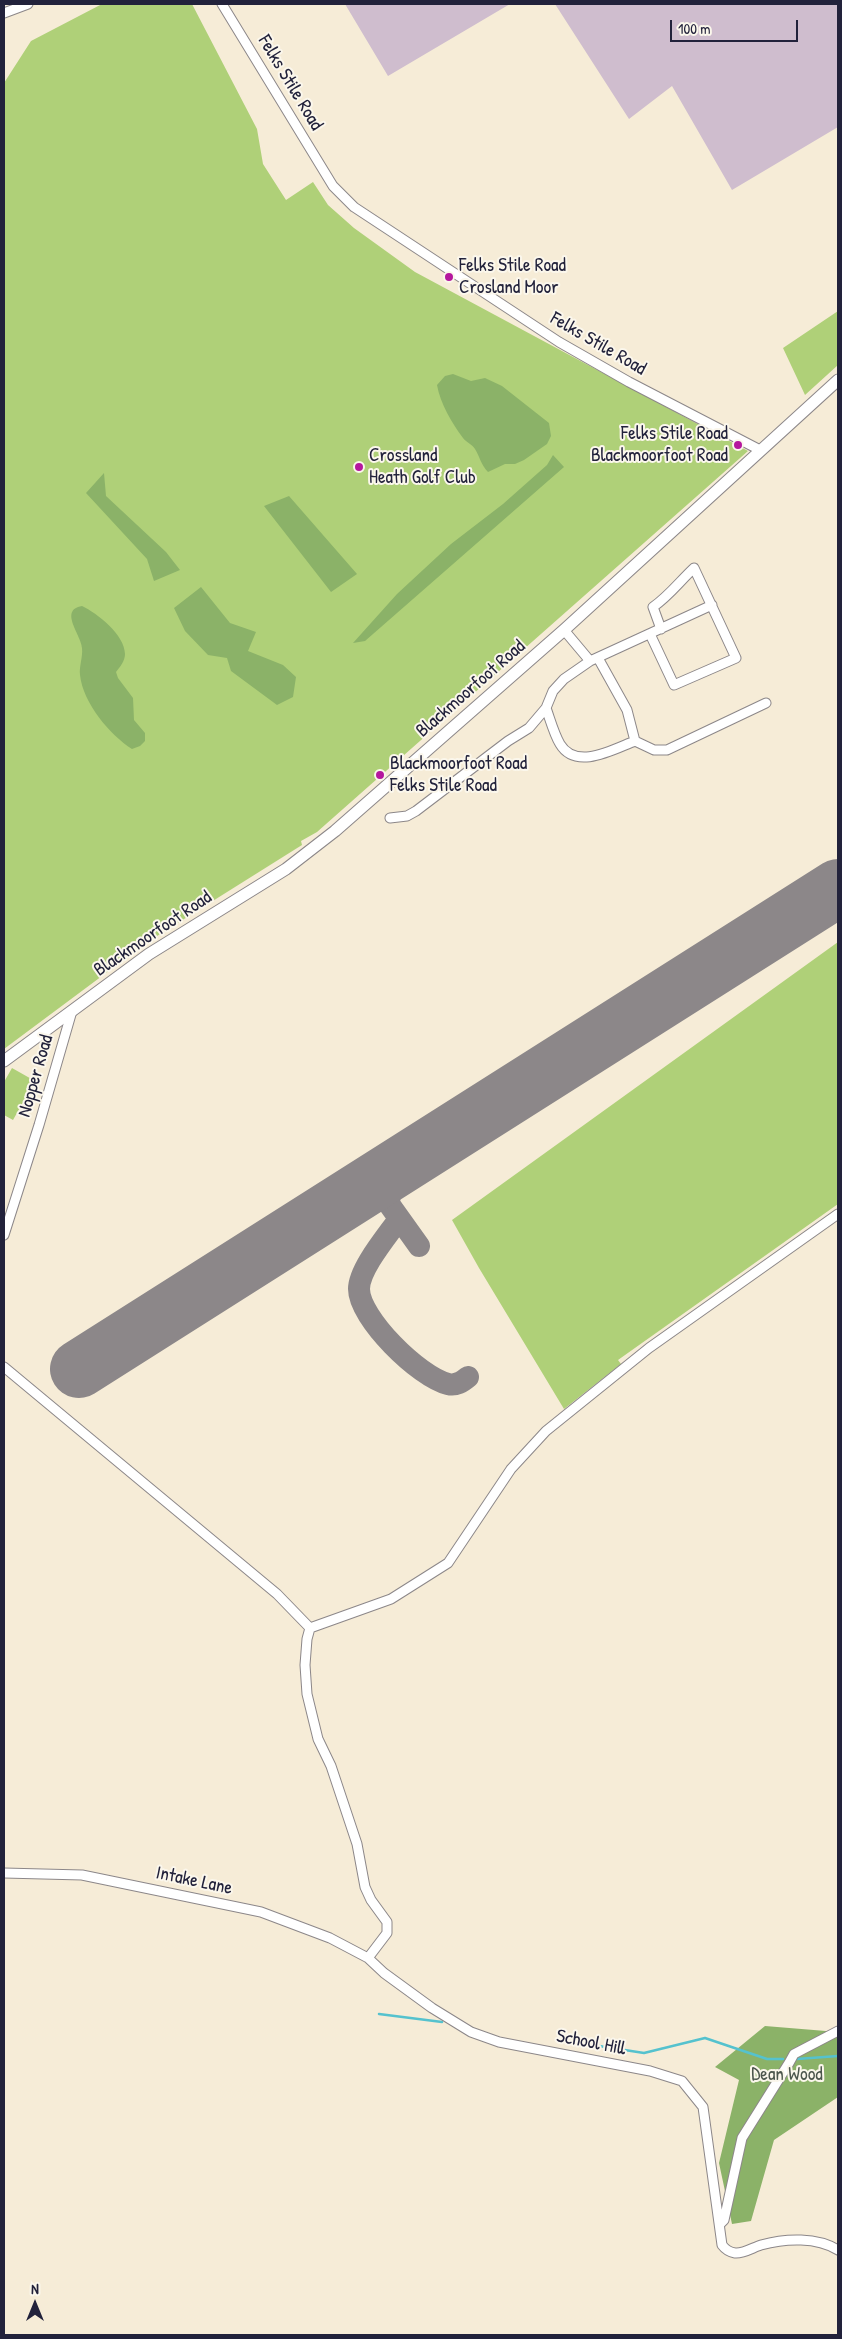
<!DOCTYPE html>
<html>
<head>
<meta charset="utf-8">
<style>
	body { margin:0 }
	#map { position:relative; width:842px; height:2339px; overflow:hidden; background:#f6ecd7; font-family:"Patrick Hand",sans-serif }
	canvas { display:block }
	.frame { position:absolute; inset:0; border:5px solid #22223b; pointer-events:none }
	.north { position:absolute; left:10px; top:2279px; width:50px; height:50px; -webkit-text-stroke:4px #fbf7ec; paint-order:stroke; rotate:0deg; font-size:14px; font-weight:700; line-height:20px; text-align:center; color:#22223b }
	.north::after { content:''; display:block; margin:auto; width:18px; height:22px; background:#22223b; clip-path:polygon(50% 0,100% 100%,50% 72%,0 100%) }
	.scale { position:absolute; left:670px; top:20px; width:128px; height:22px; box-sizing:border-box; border:2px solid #22223b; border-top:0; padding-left:6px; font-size:15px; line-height:18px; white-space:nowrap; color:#22223b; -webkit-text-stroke:4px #fbf7ec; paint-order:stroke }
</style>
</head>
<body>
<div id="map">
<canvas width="842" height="2339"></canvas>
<div class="frame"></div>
<div class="north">N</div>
<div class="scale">100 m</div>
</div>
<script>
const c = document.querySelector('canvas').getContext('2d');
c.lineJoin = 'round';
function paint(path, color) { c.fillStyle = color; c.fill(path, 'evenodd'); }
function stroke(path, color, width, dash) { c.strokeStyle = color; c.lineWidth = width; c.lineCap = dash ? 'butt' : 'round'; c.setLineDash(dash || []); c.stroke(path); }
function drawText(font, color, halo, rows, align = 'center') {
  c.font = font + ' "Patrick Hand",sans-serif'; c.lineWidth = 4; c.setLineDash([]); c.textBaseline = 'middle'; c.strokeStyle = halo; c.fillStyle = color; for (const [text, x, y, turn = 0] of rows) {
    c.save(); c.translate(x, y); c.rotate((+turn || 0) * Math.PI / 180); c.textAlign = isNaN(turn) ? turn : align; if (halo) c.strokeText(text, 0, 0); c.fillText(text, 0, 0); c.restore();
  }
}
paint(new Path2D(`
	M345 4H510L388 76Z
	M555 4H838V127L732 190 672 86 629 119Z`), '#cfbdce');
paint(new Path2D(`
	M102 4H192L257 129 263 164 286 200 313 182 328 205 354 228 415 272 748 451 317 832 301 841 302 845 149 941 4 1049V83L31 41Z
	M838 311V365L805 395 783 348Z
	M838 942V1204L618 1360 621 1364 564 1409 479 1268 452 1220Z
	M12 1068 35 1081 13 1120 4 1115V1082Z`), '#afd078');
paint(new Path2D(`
	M453 374 471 381 485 378 502 386 549 423 551 436 547 444 524 460 515 464H505L488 472C481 465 480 457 475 449 472 444 466 442 463 438 452 423 440 403 437 385L445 376Z
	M553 455 564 467 365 641 353 643 397 594 451 544 503 504 547 465Z
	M104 473 106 496 166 552 180 570 154 581 147 559 86 493Z
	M289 496 357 574 331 592 264 506Z
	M201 587 230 623 256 632 248 651 283 665 296 677 293 697 277 705 231 671 227 658 208 655 185 631 174 608Z
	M82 606C97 613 125 635 125 654 125 661 120 667 116 672L118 678 133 698 134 720 145 733V741L140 746 132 749C110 735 83 703 80 675 79 666 83 657 82 648 82 636 58 610 82 606Z
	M765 2026 838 2032V2097L774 2140 751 2221 732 2224 719 2163 739 2080 715 2067Z`), '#8bb268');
stroke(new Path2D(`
	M379 2014 442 2022
	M599 2046 644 2053 705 2038 767 2059H783
	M797 2059 838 2056`), '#55c2ce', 2.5);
stroke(new Path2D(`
	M410 1160 390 1192 389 1204 419 1246
	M399 1219C387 1236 359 1269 359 1289 359 1318 419 1377 448 1384 456 1386 462 1382 468 1377`), '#8c8789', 22);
stroke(new Path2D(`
	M79 1369 838 888`), '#8c8789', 58);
const minor = new Path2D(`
	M222 4 333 186 354 207 559 342 629 382 760 450
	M4 13 28 4
	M564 630 590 661
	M650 634 674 685 736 658 694 568C680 581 669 596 653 607L661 629
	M598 658 627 710 635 741
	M546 708C550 719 554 734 560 744 576 771 614 749 635 741
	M635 741 654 750H667L766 703
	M390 818 407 816 416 811 508 741 529 728 546 708 553 691 564 679 590 661 712 605
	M4 1235 39 1125 72 1011
	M4 1367 277 1594 310 1628
	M310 1628 391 1599 448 1563 511 1469 546 1431 649 1348 838 1214
	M310 1628 307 1639 305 1665 307 1694 318 1739 331 1766 357 1844 365 1887 371 1900 387 1922V1933L368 1958
	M4 1873 82 1875 261 1912 330 1938 368 1958 384 1973 432 2008 471 2032 499 2042 650 2071 682 2081 703 2107 722 2245C725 2249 729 2252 735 2253 743 2254 754 2247 761 2245 786 2238 817 2237 838 2250
	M720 2224 724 2220 742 2138 789 2063 794 2054 838 2031`);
const tertiary = new Path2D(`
	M4 1061 149 954 286 869 335 831 564 630 838 380`);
stroke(minor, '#8c8789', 11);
stroke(tertiary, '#8c8789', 13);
stroke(minor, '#fff', 9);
stroke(tertiary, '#fff', 11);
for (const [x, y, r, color] of [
	[449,277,5,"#b5179e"],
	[738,445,5,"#b5179e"],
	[359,467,5,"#b5179e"],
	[380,775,5,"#b5179e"]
]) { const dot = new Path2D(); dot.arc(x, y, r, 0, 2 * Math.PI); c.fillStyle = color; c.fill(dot); stroke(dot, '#fbf7ec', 2); }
drawText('19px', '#22223b', '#fbf7ec', [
	["Felks Stile Road",290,83,59],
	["Felks Stile Road",598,344,30],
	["Blackmoorfoot Road",471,689,-41],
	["Blackmoorfoot Road",153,934,-34],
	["Nopper Road",36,1076,-74],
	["Intake Lane",194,1881,12],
	["School Hill",591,2043,11]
]);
drawText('19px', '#22223b', '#fbf7ec', [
	["Felks Stile Road",459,266],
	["Crosland Moor",459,288],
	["Felks Stile Road",728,434,"right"],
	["Blackmoorfoot Road",728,456,"right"],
	["Crossland",369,456],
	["Heath Golf Club",369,478],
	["Blackmoorfoot Road",390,764],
	["Felks Stile Road",390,786]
], 'left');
drawText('19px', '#4c564d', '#fbf7ec', [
	["Dean Wood",787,2075]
]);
</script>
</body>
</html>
